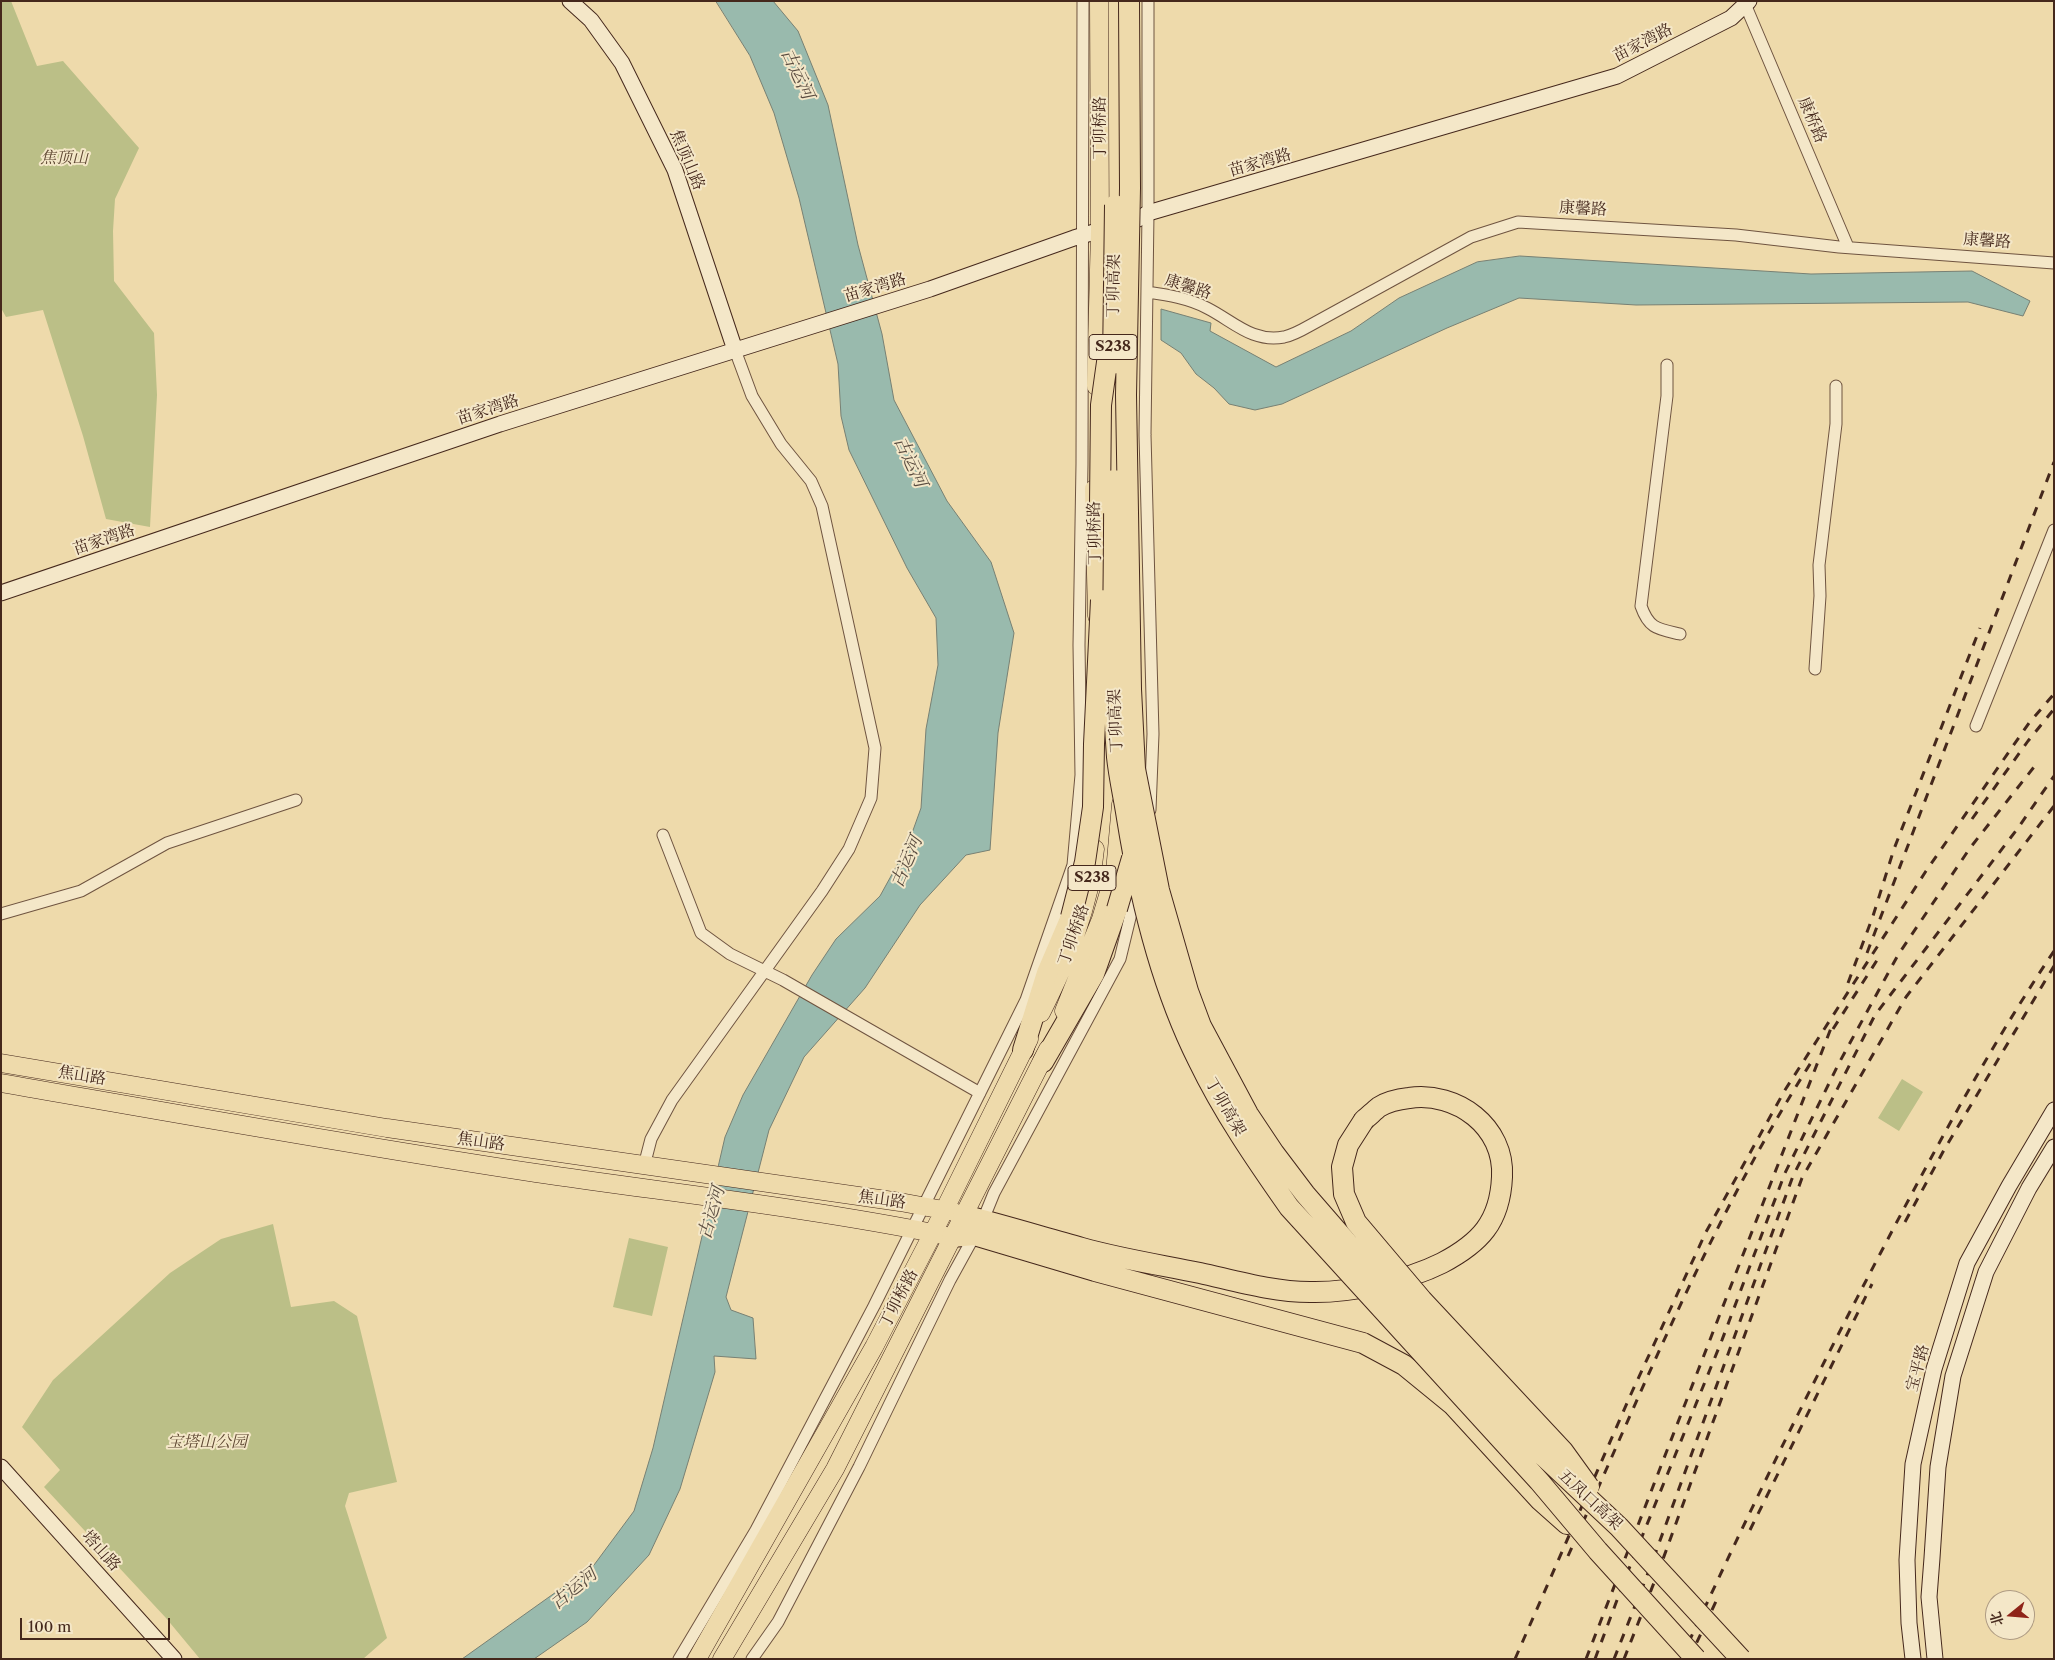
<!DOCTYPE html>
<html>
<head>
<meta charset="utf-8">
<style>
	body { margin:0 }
	#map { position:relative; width:2055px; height:1660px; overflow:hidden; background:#eedaab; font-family:"Libre Caslon Text","Noto Serif SC",serif }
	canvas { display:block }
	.frame { position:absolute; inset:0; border:2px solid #45281c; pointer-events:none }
	.north { position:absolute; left:1985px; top:1590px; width:50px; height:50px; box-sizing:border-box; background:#f4e7c8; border:1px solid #ae9b83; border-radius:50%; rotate:253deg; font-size:14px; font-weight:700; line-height:20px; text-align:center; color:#45281c }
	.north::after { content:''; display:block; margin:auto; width:18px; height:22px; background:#8f2418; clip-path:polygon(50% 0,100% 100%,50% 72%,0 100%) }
	.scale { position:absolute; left:20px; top:1618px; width:150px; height:22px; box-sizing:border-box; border:2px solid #45281c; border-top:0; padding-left:6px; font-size:15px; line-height:18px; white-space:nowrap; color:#45281c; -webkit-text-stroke:4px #f4e7c8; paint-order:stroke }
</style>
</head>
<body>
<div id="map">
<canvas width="2055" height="1660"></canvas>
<div class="frame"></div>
<div class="north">北</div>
<div class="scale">100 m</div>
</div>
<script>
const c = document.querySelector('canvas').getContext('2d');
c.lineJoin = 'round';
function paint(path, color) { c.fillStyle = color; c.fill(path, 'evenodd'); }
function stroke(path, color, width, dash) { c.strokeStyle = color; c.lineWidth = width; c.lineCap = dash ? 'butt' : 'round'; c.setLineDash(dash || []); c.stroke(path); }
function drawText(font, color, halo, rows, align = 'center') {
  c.font = font + ' "Libre Caslon Text","Noto Serif SC",serif'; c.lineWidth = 4; c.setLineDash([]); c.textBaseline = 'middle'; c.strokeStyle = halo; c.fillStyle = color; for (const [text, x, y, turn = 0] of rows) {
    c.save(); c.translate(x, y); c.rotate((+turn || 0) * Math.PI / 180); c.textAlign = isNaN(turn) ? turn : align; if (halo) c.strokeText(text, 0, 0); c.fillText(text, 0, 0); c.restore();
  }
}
paint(new Path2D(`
	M1 1H11L37 66 63 61 139 148 115 199 113 231 114 281 154 333 157 395 150 527 106 519 83 436 43 310 6 317 1 308Z
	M1902 1079 1923 1092 1899 1131 1878 1118Z
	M273 1224 291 1307 334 1301 357 1316 397 1482 349 1493 345 1506 387 1638 363 1659H200L166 1618 44 1487 60 1470 22 1427 53 1380 170 1273 221 1239Z
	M629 1238 668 1247 652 1316 613 1307Z`), '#bbbf87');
const water = new Path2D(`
	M716 1H773L798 31 828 105 858 245 882 334 894 400 947 501 991 562 1014 633 998 733 990 850 966 855 920 905 865 988 804 1057 769 1130 726 1297 731 1310 753 1318 756 1359 714 1356 715 1372 680 1489 649 1555 587 1622 534 1659H462L594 1565 634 1511 653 1448 725 1137 743 1095 812 975 836 939 880 896 907 847 921 808 926 729 938 665 936 618 907 568 849 450 841 416 838 364 799 198 774 113 750 56Z
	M1520 256 1811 274 1972 271 2030 301 2023 316 1968 302 1636 305 1519 298 1447 328 1282 404 1255 410 1229 404 1214 388 1196 374 1181 353 1161 340V309L1211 323 1210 331 1276 367 1351 331 1399 298 1477 262Z`);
paint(water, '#99baad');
stroke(water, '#778073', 1);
const street = new Path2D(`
	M1148 1V213L1145 435 1153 734 1150 810
	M1745 4 1848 247
	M1147 292C1167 295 1188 298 1207 308 1233 321 1252 343 1284 337 1293 335 1302 330 1309 326L1471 237 1518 222 1736 235 1839 247 2054 263
	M1667 365V396L1641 606C1649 629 1658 629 1680 634
	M1815 669 1820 596 1819 565 1836 424V386
	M1976 726 2054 530
	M663 835 701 933 730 954 783 980 980 1093
	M1 914 81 891 167 843 296 800
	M644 1166 651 1139 672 1100 822 891 849 849 871 798 875 748 822 506 811 481 781 444 752 396 735 350
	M679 1659 756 1530 874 1306 1026 1000 1073 865 1081 775 1079 645 1082 464 1083 1
	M752 1659 778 1622 859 1467 950 1280 983 1220 994 1193 1120 959 1137 889`);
const secondary = new Path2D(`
	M570 1 591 20 622 63 675 170 735 350
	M1 593 500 424 930 289 1074 238 1138 219 1148 213 1617 76 1731 18 1749 1
	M1 1467 174 1659
	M1913 1659 1909 1623 1907 1560 1913 1464 1934 1369 1967 1263 2009 1186 2054 1110
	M1935 1659 1929 1597 1932 1558 1938 1467 1953 1376 1986 1272 2029 1188 2054 1147`);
const primary = new Path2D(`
	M1096 386 1100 231 1099 1
	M1094 489 1097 616
	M1064 1011 1101 919 1115 872 1121 804
	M1041 1013C1067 961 1090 907 1095 849
	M1 1063 387 1128 900 1202 954 1212
	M1 1083C179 1114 357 1146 536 1173 672 1193 809 1208 943 1235
	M697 1659 874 1347 933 1233 1029 1039
	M722 1659 835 1469 1048 1049`);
const highway = new Path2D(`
	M1023 1050 1047 973 1071 917
	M1043 1062 1094 974 1117 909
	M963 1215C1003 1225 1042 1237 1082 1248 1121 1259 1161 1265 1200 1273 1236 1281 1273 1292 1310 1292 1350 1293 1406 1281 1442 1263 1480 1243 1500 1222 1502 1177 1505 1127 1457 1091 1409 1098 1400 1099 1387 1102 1379 1107 1374 1111 1369 1116 1364 1120
	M952 1237 974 1235 1095 1271 1363 1343 1404 1365 1453 1405 1540 1500 1567 1524`);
stroke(street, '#6f5440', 13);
stroke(secondary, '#45281c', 17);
stroke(primary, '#45281c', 19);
stroke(highway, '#45281c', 22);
stroke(street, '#f4e7c8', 11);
stroke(secondary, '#f4e7c8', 15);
stroke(primary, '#eedaab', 18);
stroke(highway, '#eedaab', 20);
stroke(new Path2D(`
	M1972 819 2028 741 2054 709
	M1867 953 2054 462
	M1848 983 1873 916 1894 849 1980 628
	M1833 1029 1881 954
	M1905 1222 1944 1150 2054 966
	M1750 1530 1872 1284
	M1568 1556C1643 1388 1713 1216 1812 1061
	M1515 1659 1631 1394 1706 1232 1785 1090 1926 871 2029 723 2054 694
	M1586 1659 1833 1023
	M1595 1659 1626 1576 1722 1340 1785 1173 1839 1063 1898 955 1970 848 2034 767
	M1614 1659 1650 1568 1793 1176 1875 1015 2018 828 2054 776
	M1624 1659 1659 1570 1802 1178 1906 997 2054 806
	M1681 1659C1744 1522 1810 1387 1880 1254 1934 1151 1989 1048 2054 951
	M1689 1659 1719 1595`), '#45281c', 3, [9, 9]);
const highwayBridge = new Path2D(`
	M1129 1 1130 188 1126 395 1131 689 1135 769 1159 890 1188 991 1201 1026 1248 1114 1274 1153 1305 1194 1377 1277 1539 1452 1619 1527 1741 1659
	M1113 364 1115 205
	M1114 480C1115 571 1110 666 1117 757 1119 777 1124 798 1127 818 1140 899 1161 986 1198 1060 1223 1112 1256 1160 1289 1207L1539 1481 1598 1551 1696 1659
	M1100 504 1101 405 1109 348
	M1117 909 1132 858
	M1071 917 1085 862 1093 807 1094 744 1101 600
	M1364 1120 1348 1145 1342 1167 1344 1194 1356 1222 1422 1300 1563 1451 1589 1487`);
stroke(highwayBridge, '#45281c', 22, []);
stroke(highwayBridge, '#eedaab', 20);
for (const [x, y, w] of [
	[1113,347,48],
	[1092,878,48]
]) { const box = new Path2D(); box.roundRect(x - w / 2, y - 12.5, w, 25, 4); c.fillStyle = '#f4e7c8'; c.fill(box); stroke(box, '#45281c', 1); }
drawText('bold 15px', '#45281c', null, [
	["S238",1113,347],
	["S238",1092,878]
]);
drawText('16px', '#45281c', '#f4e7c8', [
	["苗家湾路",1643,43,-27],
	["康桥路",1812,120,67],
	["丁卯桥路",1100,128,-90],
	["焦顶山路",687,160,67],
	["苗家湾路",1260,163,-16],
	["康馨路",1583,209,3],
	["康馨路",1987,241,4],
	["丁卯高架",1114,286,-89],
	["康馨路",1188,287,18],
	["苗家湾路",875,288,-17],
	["苗家湾路",488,410,-18],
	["丁卯桥路",1095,533,-91],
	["苗家湾路",104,540,-19],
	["丁卯高架",1116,721,-92],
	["丁卯桥路",1074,935,-71],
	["焦山路",82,1076,9],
	["丁卯高架",1225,1107,60],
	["焦山路",481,1142,8],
	["焦山路",882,1200,8],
	["丁卯桥路",899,1299,-63],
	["宝平路",1918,1368,-75],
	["五凤口高架",1590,1500,43],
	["塔山路",101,1551,48]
]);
drawText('italic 16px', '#5d4631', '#f4e7c8', [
	["焦顶山",64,158],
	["宝塔山公园",207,1442]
]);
drawText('italic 18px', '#5a4c40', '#f4e7c8', [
	["古运河",797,74,65],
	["古运河",910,462,65],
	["古运河",907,862,-67],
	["古运河",712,1213,-74],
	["古运河",574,1589,-39]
]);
</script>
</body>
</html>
